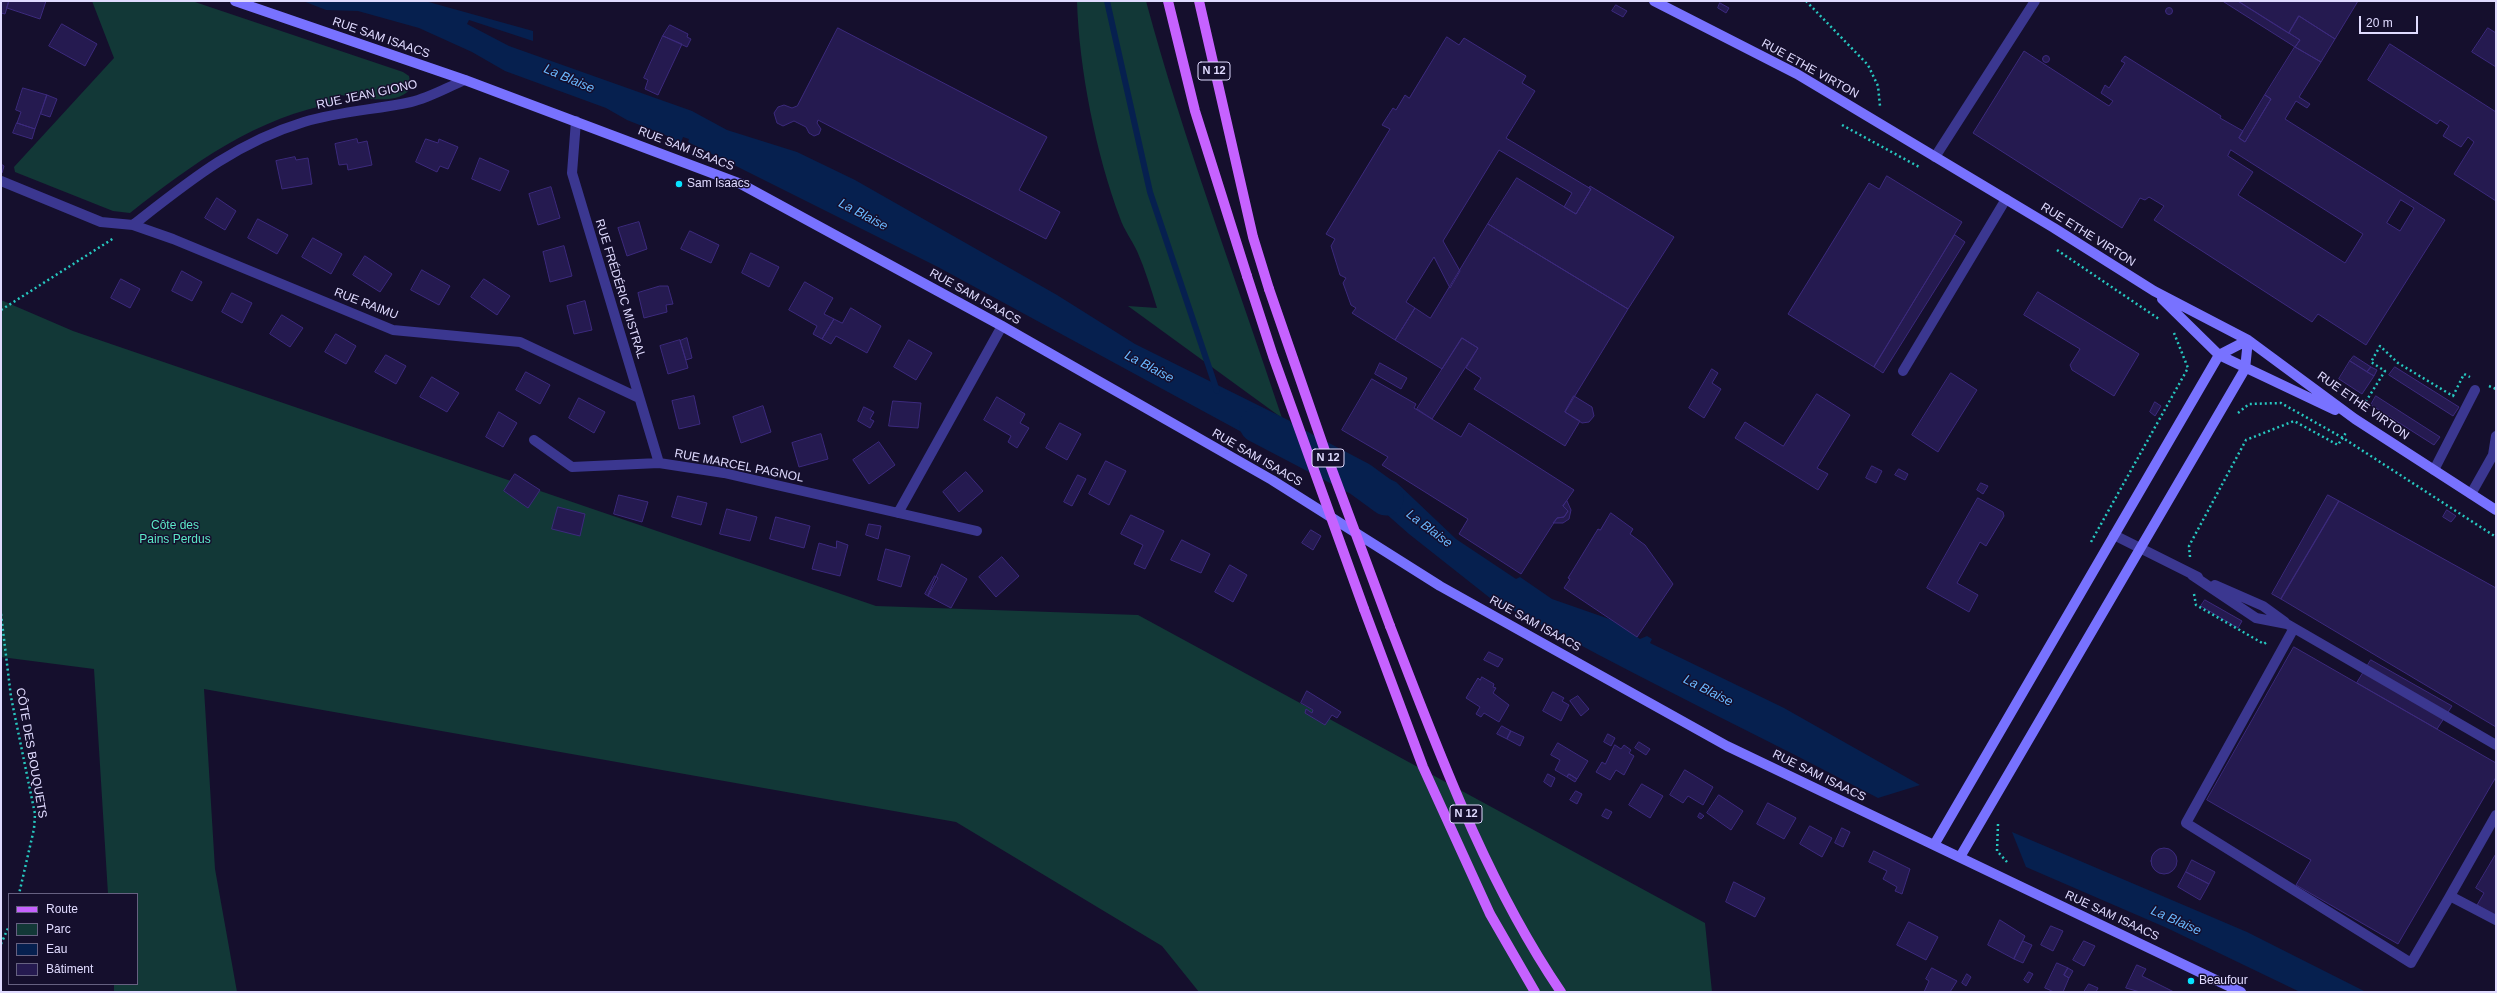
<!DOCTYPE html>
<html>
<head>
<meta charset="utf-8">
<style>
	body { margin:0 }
	#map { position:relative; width:2497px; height:993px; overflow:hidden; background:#150f2d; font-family:Helvetica,sans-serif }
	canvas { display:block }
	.frame { position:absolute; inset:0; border:2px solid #e0dbff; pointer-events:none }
	.legend { position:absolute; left:8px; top:893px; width:130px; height:92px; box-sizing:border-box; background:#150f2d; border:1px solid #666181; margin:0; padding:5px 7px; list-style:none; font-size:12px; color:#e0dbff }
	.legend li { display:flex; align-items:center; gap:8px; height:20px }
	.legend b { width:20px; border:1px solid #666181 }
	.scale { position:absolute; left:2359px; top:16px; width:59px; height:18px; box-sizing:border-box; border:2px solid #e0dbff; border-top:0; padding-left:5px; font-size:12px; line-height:14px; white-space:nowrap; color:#e0dbff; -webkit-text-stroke:3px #150f2d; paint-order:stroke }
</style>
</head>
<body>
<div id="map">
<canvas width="2497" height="993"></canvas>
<div class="frame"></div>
<ul class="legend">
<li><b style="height:5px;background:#c662ff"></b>Route</li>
<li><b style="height:11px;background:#123837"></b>Parc</li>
<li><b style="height:11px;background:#06204f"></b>Eau</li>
<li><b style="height:11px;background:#251a50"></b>Bâtiment</li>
</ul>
<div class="scale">20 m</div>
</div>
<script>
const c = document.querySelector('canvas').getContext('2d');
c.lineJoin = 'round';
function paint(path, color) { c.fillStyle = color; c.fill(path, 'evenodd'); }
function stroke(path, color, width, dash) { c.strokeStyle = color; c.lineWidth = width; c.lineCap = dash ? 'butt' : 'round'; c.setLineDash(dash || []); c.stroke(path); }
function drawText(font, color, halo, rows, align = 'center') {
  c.font = font + ' Helvetica,sans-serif'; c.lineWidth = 3; c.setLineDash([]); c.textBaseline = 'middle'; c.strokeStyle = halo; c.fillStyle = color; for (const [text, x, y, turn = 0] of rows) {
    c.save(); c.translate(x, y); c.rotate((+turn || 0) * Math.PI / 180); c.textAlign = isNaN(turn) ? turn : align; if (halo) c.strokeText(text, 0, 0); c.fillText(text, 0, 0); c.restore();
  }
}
paint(new Path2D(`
	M92 1H192L403 72 409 76 411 87C400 108 358 96 338 95L337 103C258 116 192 164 130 213L113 211 15 172 14 167 114 58Z
	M1077 1H1146C1184 142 1236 279 1282 418L1128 306 1157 308C1151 289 1145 269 1137 251 1132 240 1124 230 1120 218 1096 154 1079 69 1077 1Z
	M1 300 73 331 876 606 1138 615 1705 923 1712 992H1199L1162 946 956 822 204 689 215 869 237 992H114V984H137V894H108L94 669 1 657Z`), '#123837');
paint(new Path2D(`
	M303 1H425L533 31V41L469 20 467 24 509 46 692 111 727 130 797 152 855 180 1057 295 1135 344 1290 421 1306 467 938 267 688 142 689 139 683 137 680 145 669 140 670 137 627 120 606 108 505 71 472 52 419 28 358 11 326 10Z
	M1340 456 1396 482 1456 539 1516 579 1520 577 1552 599 1615 621 1640 639 1647 636 1652 639 1650 643 1784 708 1920 785 1878 798C1772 742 1663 690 1558 633L1544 629 1537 619 1533 621 1490 598 1409 534 1358 489 1351 487Z
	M2012 832 2247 932 2366 992H2300L2167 928 2026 867Z`), '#06204f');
stroke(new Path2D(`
	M1107 1 1150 192 1217 391`), '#06204f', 6);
stroke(new Path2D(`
	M1257 425 1360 479 1386 498`), '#06204f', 35);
const building = new Path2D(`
	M1 1H9L5 14 1 13Z
	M9 1H46L40 19 7 8Z
	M2238 1H2358L2335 39 2299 16 2289 33Z
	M2238 1 2300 40 2295 47 2224 2Z
	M1720 3 1729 8 1726 13 1718 8Z
	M1616 5 1627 11 1623 17 1612 11Z
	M2165.5 11a3.5 3.5 0 1 1 7 0a3.5 3.5 0 1 1-7 0Z
	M2299 16 2335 39 2321 62 2295 47 2300 40 2289 33Z
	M62 24 97 44 85 66 49 46Z
	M670 25 688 34 687 37 691 39 687 47 663 36Z
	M838 28 1047 137 1019 190 1060 212 1046 239 818 120 817 123 821 129 819 134 814 136 809 133 806 127 794 121 783 126 777 123 774 113 778 107 784 105 792 108 797 106Z
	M2488 28 2496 33V67L2472 52Z
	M663 36 682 44 658 95 645 89 648 80 644 78Z
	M1447 37 1459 45 1464 38 1526 76 1522 83 1535 91 1506 138 1591 189 1576 214 1564 207 1572 193 1499 150 1443 241 1460 271 1450 288 1434 257 1406 302 1415 308 1395 340 1352 313 1356 308 1351 305 1343 283 1346 278 1340 275 1331 246 1335 239 1326 234 1390 129 1382 125 1393 108 1396 110 1405 95 1409 98Z
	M2390 44 2496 112V201L2454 174 2474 142 2468 137 2461 147 2443 136 2449 126 2440 120 2437 124 2368 80Z
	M2295 47 2321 62 2299 97 2310 104 2307 108 2296 101 2285 119 2445 220 2366 345 2318 314 2312 322 2154 220 2164 206 2149 197 2145 200 2140 198 2122 228 1973 133 2024 51 2109 106 2113 101 2101 93 2105 85 2109 88 2125 63 2121 61 2125 56 2221 116 2220 118 2243 131 2239 138 2245 142 2271 99 2265 95ZM2231 150 2363 234 2345 263 2238 195 2253 172 2228 156ZM2401 200 2414 208 2400 231 2387 223Z
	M2042.5 59a3.5 3.5 0 1 1 7 0a3.5 3.5 0 1 1-7 0Z
	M23 88 47 95 35 129 17 123 21 112 16 110Z
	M47 95 57 99 50 117 41 114Z
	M2265 95 2271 99 2245 142 2239 138Z
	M17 123 35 129 32 139 13 133Z
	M357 139 358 143 367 141 372 165 348 170 347 164 339 165 335 144Z
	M426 139 438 143 439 139 458 147 448 169 440 166 437 172 416 162Z
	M295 157 296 160 308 158 312 184 282 189 276 161Z
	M480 158 509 171 500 191 472 179Z
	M1 164 4 166 2 173 1 172Z
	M1887 176 1962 222 1874 367 1788 314 1869 183 1879 189Z
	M1517 178 1576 214 1591 189 1589 188 1590 186 1674 237 1628 309 1488 224Z
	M551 187 560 218 538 225 529 194Z
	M217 198 236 211 225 230 205 218Z
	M258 219 288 235 277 254 248 238Z
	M639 222 647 249 627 256 618 228Z
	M1488 224 1628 309 1565 412 1580 421 1565 446 1474 389 1481 378 1466 368 1478 348 1462 338 1442 369 1395 340 1415 308 1430 318Z
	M690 231 719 245 711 263 681 249Z
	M1955 235 1965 242 1883 373 1874 367Z
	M313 238 342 254 331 274 302 257Z
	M564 246 572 276 550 282 543 252Z
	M751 253 779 267 769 287 742 273Z
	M365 256 392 274 380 292 353 275Z
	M422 270 450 286 439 305 411 290Z
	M182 271 202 282 192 301 172 291Z
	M121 279 140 289 130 308 111 298Z
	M484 279 510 296 497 315 471 297Z
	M805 282 833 298 824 314 834 319 822 339 813 334 817 326 789 310Z
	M660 286H668L673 304 666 305 667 312 644 318 638 293Z
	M2038 292 2139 354 2114 396 2072 370 2070 365 2080 349 2024 315Z
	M232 293 252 303 242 323 222 312Z
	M585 301 592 330 574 334 567 306Z
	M851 308 881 326 867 353 836 336 831 344 822 339 834 319 842 323Z
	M282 315 303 328 290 347 270 334Z
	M336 334 356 346 346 364 325 352Z
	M687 338 692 358 686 360 680 341Z
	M1462 338 1478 348 1432 419 1417 409Z
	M680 340 688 368 668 374 660 346Z
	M909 340 932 353 916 380 894 367Z
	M386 355 406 366 396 384 375 372Z
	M2354 356 2371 367 2367 372 2350 361Z
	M2350 361 2374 376 2362 394 2339 379Z
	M1380 363 1407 378 1401 389 1375 374Z
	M2371 367 2377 370 2374 376 2367 372Z
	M2395 367 2459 407 2453 416 2389 375Z
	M1712 369 1718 373 1712 383 1721 389 1704 418 1689 408Z
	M526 372 550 385 540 404 516 390Z
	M1951 373 1977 390 1938 452 1912 435Z
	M432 377 459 393 447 412 420 397Z
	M1372 379 1416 404 1414 408 1461 437 1469 423 1574 490 1563 506 1568 511 1564 517 1557 518 1521 574 1459 534 1468 519 1382 465 1388 457 1342 430Z
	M1817 394 1850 415 1817 468 1828 474 1818 490 1735 438 1745 422 1783 446Z
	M694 396 700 424 679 429 672 401Z
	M1574 396 1592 407 1594 416 1589 422 1582 423 1565 412Z
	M2376 396 2440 437 2434 445 2371 405Z
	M997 397 1025 414 1020 423 1029 428 1017 448 1008 442 1011 436 984 420Z
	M579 398 605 412 594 433 569 418Z
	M893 401 921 403 918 428 889 426Z
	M2155 402 2161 406 2155 416 2150 412Z
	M763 406 771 432 741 443 733 417Z
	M864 407 874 412 870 419 874 421 870 428 858 421Z
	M499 412 517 423 503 447 486 437Z
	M1060 423 1081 434 1067 460 1046 448Z
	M821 434 828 459 799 467 792 443Z
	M879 442 895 465 869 484 853 460Z
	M1106 461 1126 471 1109 505 1089 494Z
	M1872 466 1882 471 1876 483 1866 478Z
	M1899 469 1908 474 1905 480 1895 475Z
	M966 472 983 491 959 512 943 492Z
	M515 474 540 490 528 508 504 491Z
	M1078 475 1086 479 1072 506 1064 502Z
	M1981 483 1988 486 1983 494 1977 490Z
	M619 495 648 502 642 522 614 514Z
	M2328 495 2339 501 2281 599 2272 594Z
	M678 496 707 503 701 525 672 517Z
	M1978 498 2003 512 2004 516 1986 546 1980 542 1957 583 1978 595 1969 612 1927 588Z
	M1567 501 1571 510 1569 519 1563 523H1553L1557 518 1564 517 1568 511 1563 506Z
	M2339 501 2496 588V727L2281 599Z
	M558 507 585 514 580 536 552 529Z
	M727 509 757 517 750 541 720 534Z
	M2447 510 2456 516 2451 522 2443 517Z
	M1611 513 1633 529 1630 534 1645 545 1673 584 1637 637 1564 588 1570 579 1568 578 1598 529 1600 530Z
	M1131 515 1164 531 1145 569 1134 564 1143 545 1121 534Z
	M776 517 810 526 804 548 770 539Z
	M869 524 881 526 878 539 866 535Z
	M1311 530 1321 536 1313 550 1302 543Z
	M1182 540 1210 554 1201 573 1171 560Z
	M837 541 848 545 840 576 812 569 819 543 836 548Z
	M886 549 910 556 901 587 878 580Z
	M1002 557 1019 576 996 597 979 577Z
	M942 564 967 579 951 608 928 596Z
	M1230 565 1247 575 1233 602 1215 592Z
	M935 576 938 578 928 596 925 594Z
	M2205 600 2242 621 2238 628 2201 606Z
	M2294 647 2496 763V777L2398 944 2296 885 2311 860 2207 800Z
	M1489 652 1503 659 1498 667 1484 660Z
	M2371 660 2452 706 2437 729 2357 683Z
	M1482 677 1494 684 1493 687 1496 688 1493 693 1509 705 1499 722 1484 713 1481 717 1476 714 1480 707 1466 698 1478 678 1480 680Z
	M1307 691 1341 712 1337 718 1332 715 1325 725 1305 713 1306 709 1312 713 1313 710 1301 703Z
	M1553 692 1564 698 1562 701 1569 705 1561 721 1543 711Z
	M1578 696 1589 709 1581 716 1570 701Z
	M1502 726 1511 731 1507 739 1497 734Z
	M1511 731 1524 737 1520 746 1507 739Z
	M1608 734 1615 738 1611 746 1604 742Z
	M1639 742 1650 749 1646 755 1635 748Z
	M1558 743 1588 761 1577 779 1569 774 1567 777 1555 770 1560 760 1551 755Z
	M1615 745 1621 749 1624 745 1631 750 1629 753 1634 756 1624 775 1616 770 1610 780 1596 772 1602 762 1605 764Z
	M1685 770 1713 787 1703 805 1688 796 1683 803 1670 795Z
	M1548 774 1555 778 1551 787 1544 782Z
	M1569 774 1577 779 1575 782 1567 777Z
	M1642 784 1663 796 1650 818 1629 805Z
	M1576 791 1582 794 1577 804 1570 800Z
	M1719 795 1743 811 1731 830 1707 813Z
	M1768 803 1796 818 1784 839 1757 824Z
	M1606 809 1612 812 1608 819 1602 816Z
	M1700 813 1704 816 1701 819 1698 817Z
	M1810 826 1832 838 1822 857 1800 844Z
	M1842 828 1850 832 1843 847 1835 843Z
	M2151 861a13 13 0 1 1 26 0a13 13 0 1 1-26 0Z
	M1874 851 1910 869 1902 894 1895 891 1897 887 1883 879 1887 871 1869 862Z
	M2496 854V916L2477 905 2484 893 2476 888Z
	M2192 860 2215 872 2209 884 2186 872Z
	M2186 872 2209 884 2200 900 2178 887Z
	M1734 882 1765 898 1755 917 1726 902Z
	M2000 920 2025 936 2014 959 1988 945Z
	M1909 922 1938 937 1926 960 1897 945Z
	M2051 926 2063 931 2053 951 2041 945Z
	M2023 941 2032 945 2023 963 2014 959Z
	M2084 941 2095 946 2084 966 2073 960Z
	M2057 963 2068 968 2064 975 2069 978 2063 992H2054L2045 988Z
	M2137 965 2146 969 2142 976 2174 992H2140L2126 988Z
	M1932 968 1957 981 1950 992H1924L1929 981 1926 979Z
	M2068 968 2073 971 2069 978 2064 975Z
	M2029 972 2033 974 2028 983 2024 980Z
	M1967 974 1971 977 1966 986 1962 983Z
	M2089 984 2098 988 2096 992H2084Z`);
paint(building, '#251a50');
stroke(building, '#3c2a7d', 1);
stroke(new Path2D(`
	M1806 1 1868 65 1878 86 1880 106
	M1842 125 1921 168
	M2057 250 2159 319
	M1 310 114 238
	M2489 386 2496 389
	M2363 406 2385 371 2371 362 2380 346 2398 363 2453 396 2464 374 2470 377
	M2238 413 2249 404 2281 403 2343 438 2496 537
	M2091 542 2188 368 2174 333
	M2190 557 2189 546 2246 440 2294 421 2338 445 2347 431
	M2194 594 2196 605 2264 644 2268 641
	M1 614 11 697 35 814 34 829 19 894
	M1998 824 1997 851 2007 862
	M1 944 9 926`), '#27c8c0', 2.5, [2, 3]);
stroke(new Path2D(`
	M1903 371 2006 199
	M2434 470 2475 390
	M2471 494 2493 455 2496 436
	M2114 535 2198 577
	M2192 575 2256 618 2287 624 2496 745
	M2215 585 2263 606 2285 622
	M2294 628 2186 823 2411 963 2450 896
	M2496 815 2450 896 2496 920`), '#3b3790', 10);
stroke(new Path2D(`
	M576 121 572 173 659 463
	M1935 157 2035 1
	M1 181 101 222 133 225 173 239 393 330 520 342 639 398
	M133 225C188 182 235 143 304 122 341 111 374 110 411 102 429 98 448 87 465 80
	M534 440 572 467 659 463 724 473 977 531
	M898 513 1002 326`), '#3b3790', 10);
stroke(new Path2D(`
	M235 1 465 80 741 184 1002 326 1272 480 1440 586 1727 746 2241 992
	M1654 1 1797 74 2054 228 2154 291 2248 340 2355 419 2496 510
	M2162 299 2219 355 2335 410
	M1934 845 2219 355 2248 340
	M1960 857 2245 369 2248 340`), '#7872ff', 10);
stroke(new Path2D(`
	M1168 1 1195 111 1247 276
	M1199 1 1253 237 1269 289
	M1364 609 1423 767 1490 914 1535 992
	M1390 626C1439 752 1485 880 1561 992`), '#c662ff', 10);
stroke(new Path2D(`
	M1247 276 1273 356 1364 609
	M1269 289 1325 451 1390 626`), '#c662ff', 10);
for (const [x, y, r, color] of [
	[679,184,4,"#07e3ff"],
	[2191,981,4,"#07e3ff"]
]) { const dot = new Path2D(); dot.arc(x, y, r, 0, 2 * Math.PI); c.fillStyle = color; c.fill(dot); stroke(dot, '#150f2d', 1.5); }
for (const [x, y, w] of [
	[1214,71,32],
	[1328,458,32],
	[1466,814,32]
]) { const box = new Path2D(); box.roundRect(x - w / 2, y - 9, w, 18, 3); c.fillStyle = '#150f2d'; c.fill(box); stroke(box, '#e0dbff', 1); }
drawText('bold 11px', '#e0dbff', null, [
	["N 12",1214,71],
	["N 12",1328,458],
	["N 12",1466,814]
]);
drawText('12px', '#e0dbff', '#150f2d', [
	["RUE SAM ISAACS",381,38,19],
	["RUE ETHE VIRTON",1810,69,29],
	["RUE JEAN GIONO",367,95,-12],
	["RUE SAM ISAACS",686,149,21],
	["RUE ETHE VIRTON",2088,235,32],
	["RUE FRÉDÉRIC MISTRAL",620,289,73],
	["RUE SAM ISAACS",975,297,29],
	["RUE RAIMU",366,304,21],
	["RUE ETHE VIRTON",2363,406,35],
	["RUE SAM ISAACS",1257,458,30],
	["RUE MARCEL PAGNOL",739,466,11],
	["RUE SAM ISAACS",1535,624,29],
	["CÔTE DES BOUQUETS",31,753,80],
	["RUE SAM ISAACS",1819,776,26],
	["RUE SAM ISAACS",2112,916,25]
]);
drawText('12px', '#e0dbff', '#150f2d', [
	["Sam Isaacs",687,184],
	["Beaufour",2199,981]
], 'left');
drawText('12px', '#5ceac8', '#150f2d', [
	["Côte des",175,526],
	["Pains Perdus",175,540]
]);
drawText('italic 13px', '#69b8ff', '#150f2d', [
	["La Blaise",569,79,23],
	["La Blaise",863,215,28],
	["La Blaise",1149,367,28],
	["La Blaise",1429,529,37],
	["La Blaise",1708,691,27],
	["La Blaise",2176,921,24]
]);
</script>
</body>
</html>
